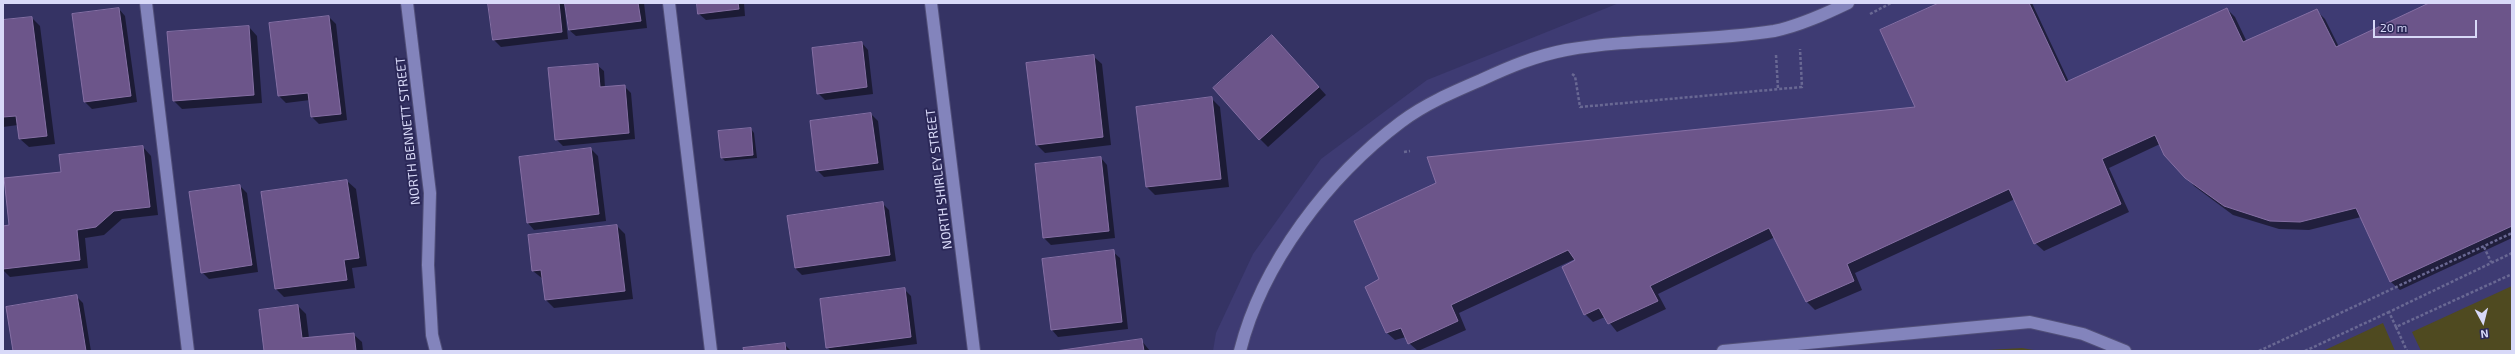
<!DOCTYPE html>
<html>
<head>
<meta charset="utf-8">
<style>
	body { margin:0 }
	#map { position:relative; width:2515px; height:354px; overflow:hidden; background:#353364; font-family:"Exo 2",sans-serif }
	canvas { display:block }
	.frame { position:absolute; inset:0; border:4px solid #d8d9f8; pointer-events:none }
	.north { position:absolute; left:2463px; top:302px; width:40px; height:40px; -webkit-text-stroke:3px #2b2858; paint-order:stroke; rotate:173deg; font-size:11px; font-weight:700; line-height:16px; text-align:center; color:#d8d9f8 }
	.north::after { content:''; display:block; margin:auto; width:14px; height:18px; background:#d8d9f8; clip-path:polygon(50% 0,100% 100%,50% 72%,0 100%) }
	.scale { position:absolute; left:2373px; top:20px; width:104px; height:18px; box-sizing:border-box; border:2px solid #d8d9f8; border-top:0; padding-left:5px; font-size:12px; line-height:14px; white-space:nowrap; color:#d8d9f8; -webkit-text-stroke:3px #2b2858; paint-order:stroke }
</style>
</head>
<body>
<div id="map">
<canvas width="2515" height="354"></canvas>
<div class="frame"></div>
<div class="north">N</div>
<div class="scale">20 m</div>
</div>
<script>
const c = document.querySelector('canvas').getContext('2d');
c.lineJoin = 'round';
function paint(path, color) { c.fillStyle = color; c.fill(path, 'evenodd'); }
function stroke(path, color, width, dash) { c.strokeStyle = color; c.lineWidth = width; c.lineCap = dash ? 'butt' : 'round'; c.setLineDash(dash || []); c.stroke(path); }
function drawText(font, color, halo, rows, align = 'center') {
  c.font = font + ' "Exo 2",sans-serif'; c.lineWidth = 4; c.setLineDash([]); c.textBaseline = 'middle'; c.strokeStyle = halo; c.fillStyle = color; for (const [text, x, y, turn = 0] of rows) {
    c.save(); c.translate(x, y); c.rotate((+turn || 0) * Math.PI / 180); c.textAlign = isNaN(turn) ? turn : align; if (halo) c.strokeText(text, 0, 0); c.fillText(text, 0, 0); c.restore();
  }
}
paint(new Path2D(`
	M1619 3H2512V351H1213L1216 333 1253 254 1321 159 1427 80Z`), '#3e3b73');
paint(new Path2D(`
	M2512 286V351H2421L2412 332Z
	M2383 323 2395 351H2323Z
	M2022 348 2039 351H1972Z`), '#4f4a20');
paint(new Path2D(`
	M489 3H564L568 39 501 47 494 40Z
	M566 3H644L647 28 576 36 569 30Z
	M698 3H744L745 16 706 20 699 14Z
	M1942 3H2032L2069 82 2227 9 2235 17 2247 42 2316 10 2325 19 2339 47 2432 3H2512V238L2400 290 2391 282 2361 217 2309 230 2279 229 2233 215 2194 186 2160 144 2109 168 2129 212 2044 251 2035 243 2015 199 1855 273 1862 290 1815 310 1807 302 1775 237 1658 294 1666 309 1617 332 1605 317 1593 322 1585 314 1575 259 1459 313 1466 330 1418 351 1409 343 1406 337 1395 340 1386 332 1366 287 1916 108Z
	M119 9 125 16 137 102 92 109 85 102Z
	M329 17 336 24 347 120 319 124 312 117 310 100 286 103 279 96 270 24Z
	M32 18 40 26 55 144 29 147 20 139 18 125 3 127V21Z
	M249 27 257 36 262 103 182 109 174 101Z
	M862 43 868 50 873 94 825 100 818 93Z
	M1281 45 1326 95 1268 147 1260 139Z
	M1093 56 1102 64 1111 145 1045 153 1037 145Z
	M597 65 604 71 605 88 624 86 631 93 635 139 563 146 556 139Z
	M1211 98 1220 107 1229 187 1155 195 1147 187Z
	M871 114 878 121 884 170 824 177 817 170Z
	M751 129 754 133 757 158 725 161 721 157Z
	M143 147 151 156 158 215 122 219 104 235 85 238 88 268 10 277 3 270V227L10 226 62 173Z
	M591 149 598 156 606 221 534 230 528 223Z
	M1101 158 1107 165 1115 238 1051 245 1044 238Z
	M347 181 356 189 367 266 352 268 355 288 284 297 276 289 262 193Z
	M240 186 247 193 258 272 209 279 202 272Z
	M882 203 889 210 896 261 802 275 795 268Z
	M617 226 625 234 633 299 554 308 546 300 543 279 533 271Z
	M1113 252 1120 258 1128 329 1058 337 1052 330Z
	M904 289 911 296 917 344 860 351H831L827 347Z
	M76 296 83 303 91 351H14Z
	M298 306 306 314 309 338 353 334 362 342 363 351H265Z
	M1141 340 1150 351H1063Z
	M784 344 791 351H745Z`), '#0007');
const building = new Path2D(`
	M488 3H559L562 32 493 40Z
	M565 3H638L641 21 569 30Z
	M697 3H738L739 9 698 14Z
	M1939 3H2029L2066 82 2227 8 2243 42 2317 9 2336 47 2429 3H2512V226L2390 282 2356 208 2300 222 2270 221 2224 206 2185 178 2164 155 2155 135 2102 159 2121 204 2034 244 2009 189 1847 264 1854 281 1806 302 1769 228 1650 286 1658 301 1608 324 1599 308 1584 315 1562 267 1575 260 1568 250 1451 305 1458 321 1408 344 1401 328 1386 333 1365 287 1379 279 1354 221 1436 183 1427 157 1915 107 1880 30Z
	M119 8 131 96 84 102 72 14Z
	M329 16 341 114 311 117 308 93 278 96 269 23Z
	M32 17 47 136 19 139 16 116 3 117V20Z
	M249 26 254 95 173 101 167 32Z
	M1272 35 1319 87 1259 140 1213 88Z
	M862 42 867 87 817 94 812 48Z
	M1094 55 1103 137 1036 145 1026 63Z
	M598 64 600 87 625 85 629 133 555 140 548 68Z
	M1212 97 1221 179 1146 187 1136 107Z
	M871 113 878 163 816 171 810 121Z
	M751 128 753 155 721 158 718 131Z
	M143 146 150 207 114 211 96 227 77 230 80 260 3 269V226L9 225 4 178 61 172 59 155Z
	M591 148 599 214 527 223 519 157Z
	M1101 157 1109 231 1043 238 1035 164Z
	M347 180 359 258 344 260 347 280 275 289 261 192Z
	M240 185 252 265 201 273 189 192Z
	M883 202 890 255 795 268 787 216Z
	M617 225 625 291 545 300 541 270 532 271 528 235Z
	M1114 250 1122 322 1051 330 1042 259Z
	M905 288 911 337 826 348 820 299Z
	M77 295 86 351H13L6 307Z
	M298 305 302 338 354 333 356 351H264L259 310Z
	M1142 339 1144 351H1056Z
	M785 343 786 351H744L743 348Z`);
paint(building, '#6c558a');
stroke(building, '#856fa4', 1);
const minor = new Path2D(`
	M146 3 188 351
	M407 3 430 193 428 265 432 335 436 351
	M669 3 711 351
	M931 3 974 351
	M1240 351C1262 263 1329 176 1401 122 1425 104 1453 92 1481 80 1509 67 1535 56 1566 50 1634 38 1705 42 1774 31 1799 26 1825 14 1848 3
	M1723 351 2030 322 2083 334 2125 351`);
stroke(minor, '#514f79', 14);
stroke(new Path2D(`
	M1870 14 1891 3
	M1776 55 1778 89
	M1572 74 1575 76 1580 107 1802 87 1800 49
	M1404 152 1410 151
	M2484 247 2491 262
	M2512 253 2389 312 2396 327 2512 274
	M2396 327 2407 351
	M2259 351 2512 233
	M2305 351 2389 312`), '#696893', 2.5, [3, 2]);
stroke(minor, '#8384bc', 12);
drawText('13px', '#d8d9f8', '#2b2858', [
	["NORTH BENNETT STREET",408,131,-96],
	["NORTH SHIRLEY STREET",939,179,-97]
]);
</script>
</body>
</html>
